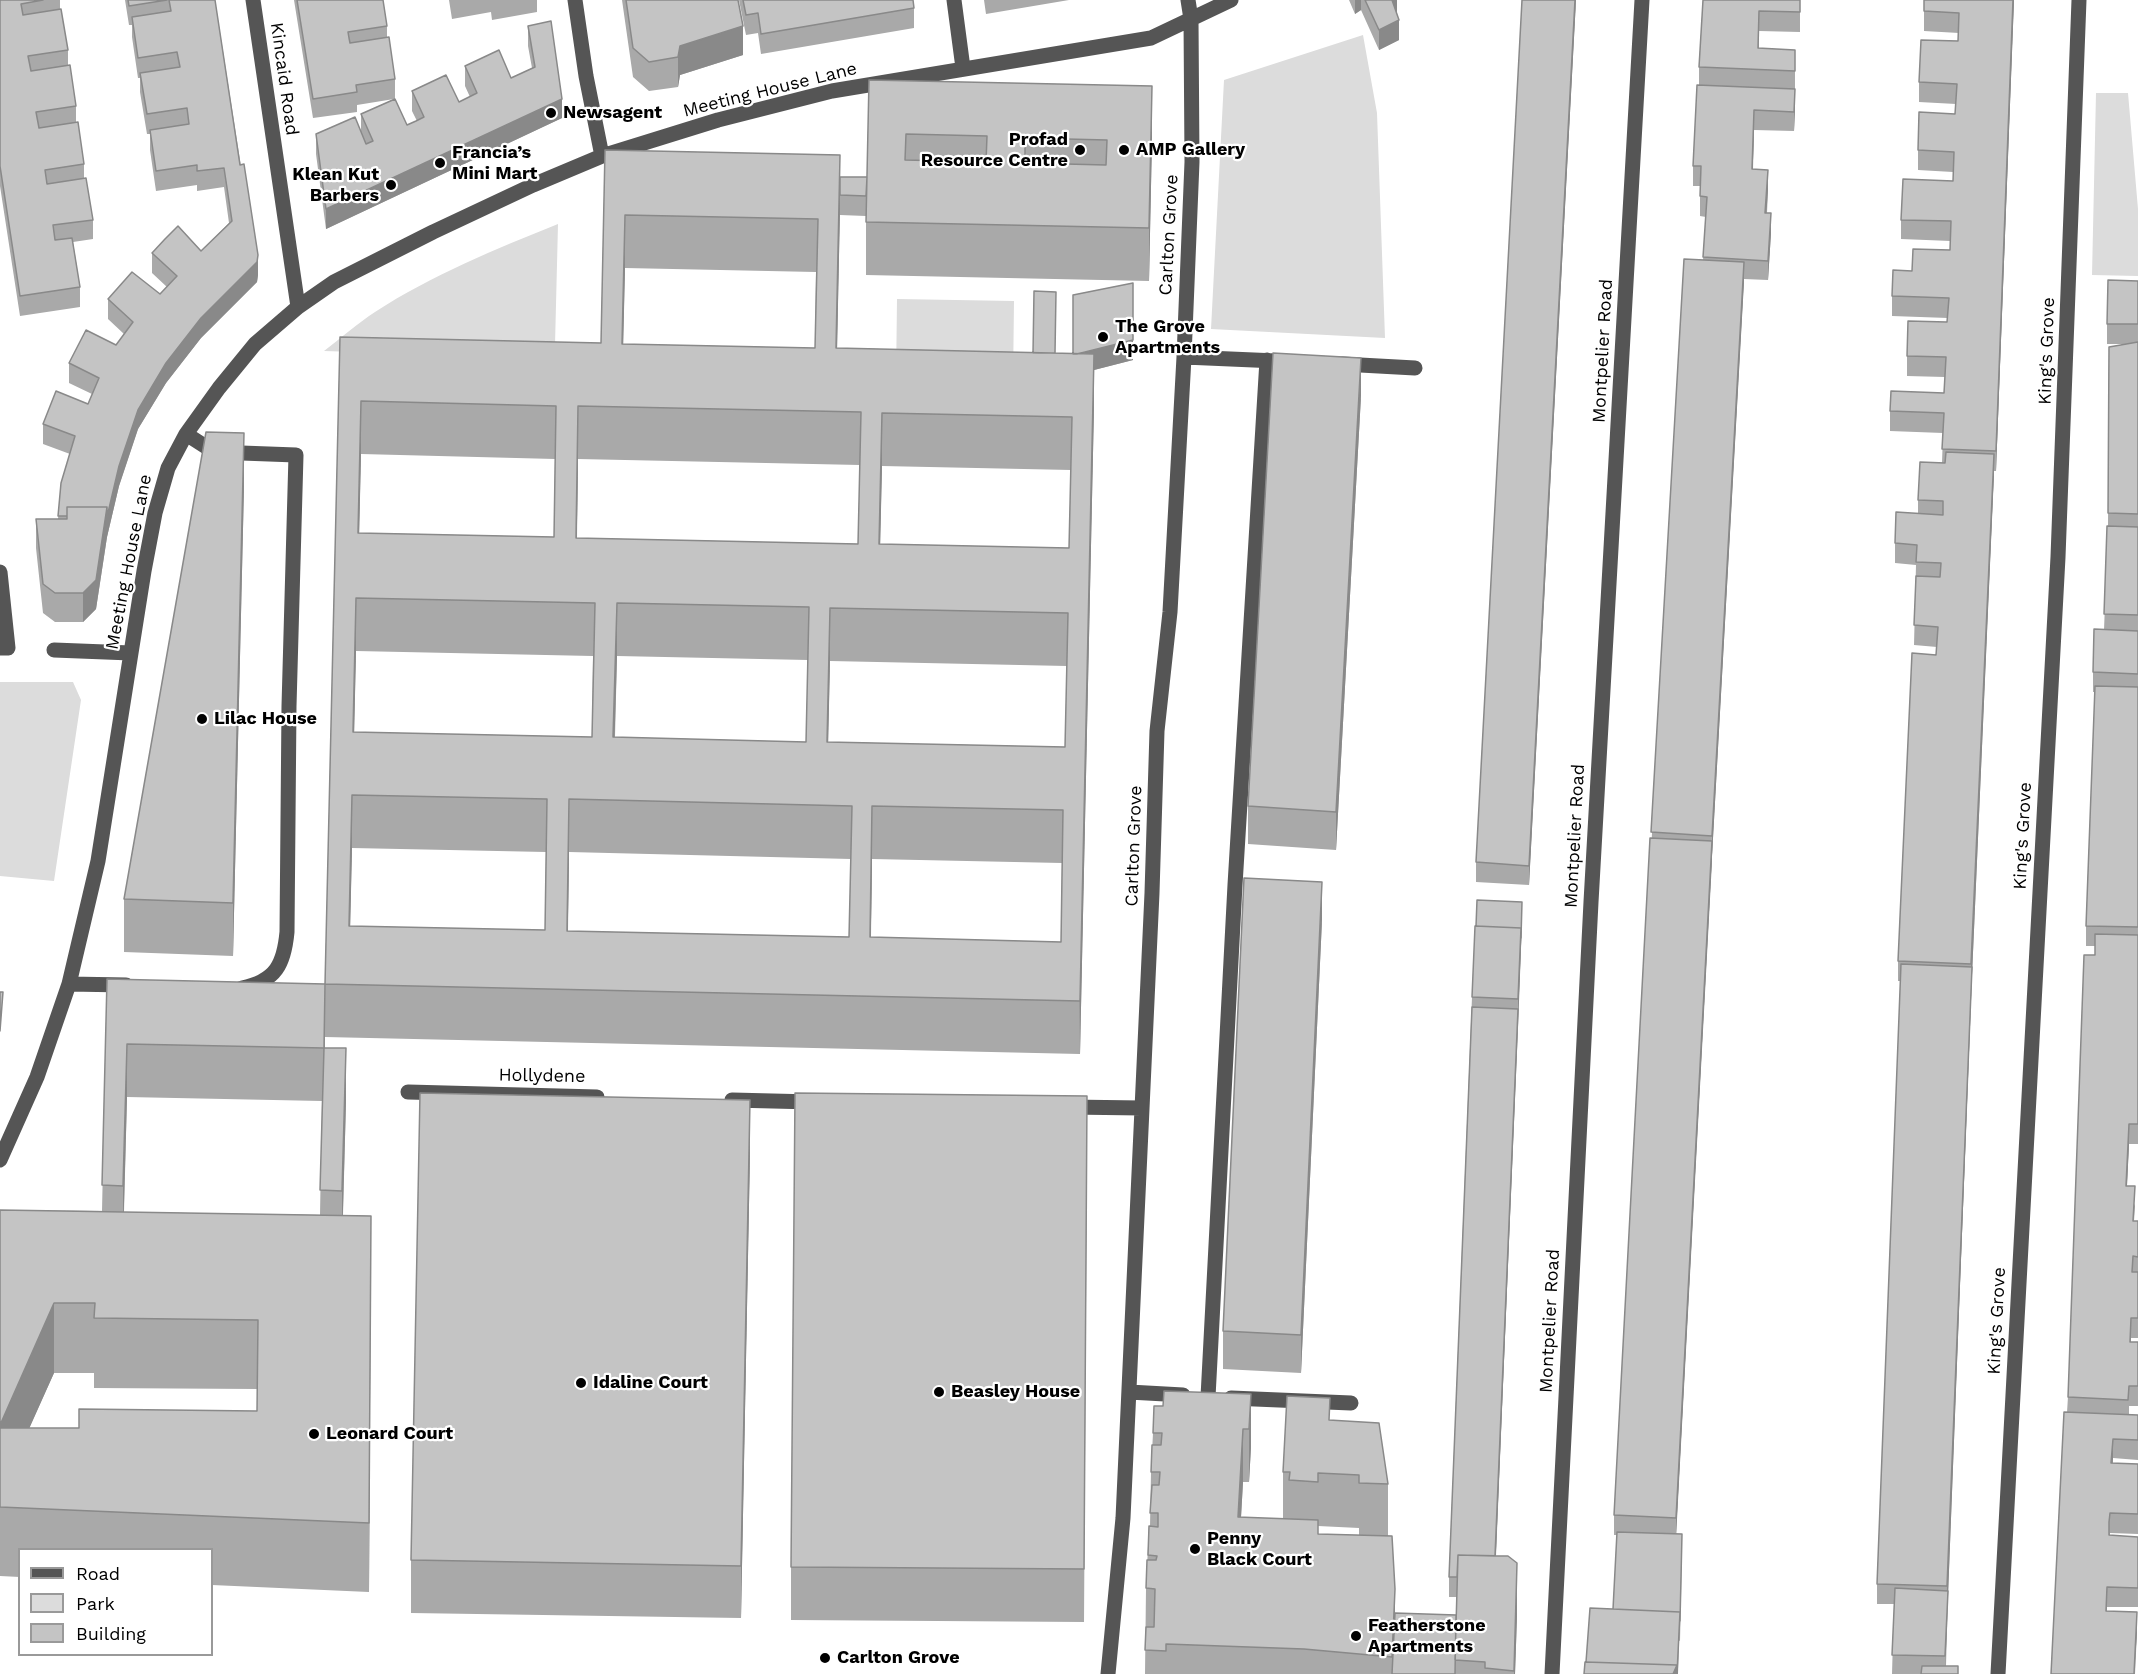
<!DOCTYPE html>
<html>
<head>
<meta charset="utf-8">
<style>
	body { margin:0 }
	#map { position:relative; width:2138px; height:1674px; overflow:hidden; background:#fff; font-family:"Work Sans",sans-serif }
	canvas { display:block }
	.legend { position:absolute; left:18px; top:1548px; width:195px; height:108px; box-sizing:border-box; background:#fff; border:2px solid #999; margin:0; padding:8px 10px; list-style:none; font-size:18px; color:#000 }
	.legend li { display:flex; align-items:center; gap:12px; height:30px }
	.legend b { width:30px; border:2px solid #999 }
</style>
</head>
<body>
<div id="map">
<canvas width="2138" height="1674"></canvas>
<ul class="legend">
<li><b style="height:8px;background:#555"></b>Road</li>
<li><b style="height:16px;background:#dcdcdc"></b>Park</li>
<li><b style="height:16px;background:#c4c4c4"></b>Building</li>
</ul>
</div>
<script>
const c = document.querySelector('canvas').getContext('2d');
c.lineJoin = 'round';
function paint(path, color) { c.fillStyle = color; c.fill(path, 'evenodd'); }
function stroke(path, color, width, dash) { c.strokeStyle = color; c.lineWidth = width; c.lineCap = dash ? 'butt' : 'round'; c.setLineDash(dash || []); c.stroke(path); }
function drawText(font, color, halo, rows, align = 'center') {
  c.font = font + ' "Work Sans",sans-serif'; c.lineWidth = 4.5; c.setLineDash([]); c.textBaseline = 'middle'; c.strokeStyle = halo; c.fillStyle = color; for (const [text, x, y, turn = 0] of rows) {
    c.save(); c.translate(x, y); c.rotate((+turn || 0) * Math.PI / 180); c.textAlign = isNaN(turn) ? turn : align; if (halo) c.strokeText(text, 0, 0); c.fillText(text, 0, 0); c.restore();
  }
}
paint(new Path2D(`
	M1363 35 1377 113 1385 338 1211 329 1224 80Z
	M2096 93H2128L2138 209V276L2092 275Z
	M558 224 555 345 544 358 324 351C341 338 358 323 375 312 432 275 496 249 558 224Z
	M897 299 1014 301 1013 383 896 381Z
	M0 682H73L81 700 54 881 0 876Z`), '#dcdcdc');
stroke(new Path2D(`
	M253 0 298 307
	M575 0 586 76 602 156
	M954 0 963 68
	M1184 357 1277 361
	M1342 364 1415 368
	M186 434 214 452 296 455 289 706 287 932C284 964 276 981 242 988
	M0 572 8 648H0
	M54 650 131 653
	M69 984 126 985
	M408 1092 597 1097
	M732 1100 813 1102
	M1068 1107 1142 1108
	M0 1160 37 1077 69 984 98 861 144 571 155 513 168 468 186 434 219 388 255 344 298 307 334 282 433 232 533 185 602 156 718 120 832 91 1151 38 1231 0
	M1129 1392 1183 1395
	M1208 1397 1235 885 1267 360
	M1231 1398 1351 1403
	M1108 1674 1123 1518 1152 893 1157 731 1170 612 1184 357 1192 162 1191 19 1188 0
	M1552 1674 1591 902 1642 0
	M1998 1674 2058 557 2079 0`), '#555', 15);
paint(new Path2D(`
	M0 0H60V9L68 50V65L76 106V122L84 164V178L93 220V239L73 242 80 287V307L20 316 0 186Z
	M125 0H215L258 275 257 282 201 338 166 383 138 429 119 486 107 537 96 609 83 622H55L43 613 36 548V519H58L61 483 70 454 43 444V424L88 404 92 394 69 383V363L116 345 124 334 108 319V299L160 294 167 287 152 273V253L201 251 229 223 224 187 197 191V185L156 191 150 150V134H147L140 92V78H138L132 37V25H129Z
	M294 0H383L387 26V38L395 79V99L407 125 417 121 412 111V91L459 102 470 97 465 86V66L511 78 532 68 528 46V26L562 118 326 229 316 154V134L361 131V114L394 99 357 105V112L313 118Z
	M449 0H537V12L492 20 491 12 452 19Z
	M622 0H673L743 55 680 75 678 87 649 91 633 77Z
	M739 0H913L914 8V28L761 54 758 33 746 35Z
	M984 0H1069L986 14Z
	M1349 0H1397V13L1399 40 1379 50 1361 10 1355 14Z
	M1576 0 1529 885 1476 882V862Z
	M1703 0H1800V32L1759 31V48L1795 70V109L1794 131 1754 130 1753 170 1768 190 1767 213 1771 233 1768 280 1744 279 1712 856 1676 1534 1682 1554 1680 1641 1613 1609 1617 1535H1614V1515L1684 259 1703 260 1706 217 1700 216V186H1693V166L1699 85V67Z
	M1924 0H2014L1996 471H1994L1972 975 1948 1595 1946 1666 1958 1674H1892L1894 1604H1877V1584L1901 981H1898V961L1937 647 1914 645 1916 565 1895 563V543L1918 514V500L1942 463 1943 433 1890 431V411L1944 393 1945 377 1907 376V356L1947 322 1948 318 1892 316V296L1912 271 1950 250 1951 241 1901 239V220L1953 181V172L1918 170V150L1955 114 1956 104 1919 102V82L1958 41 1959 33 1924 31Z
	M869 80 1152 139 1149 281 866 275V216L840 215V208L837 348 1055 353 1133 360 1094 370V407L1080 1054 325 1037V984L340 337 601 343 605 150 840 177H867ZM625 268 816 272 815 348 623 344ZM361 454 555 459 554 537 359 533ZM578 459 860 465 858 544 577 538ZM882 466 1071 470 1069 548 880 544ZM356 651 593 656 592 737 354 732ZM617 656 808 660 806 742 615 737ZM830 661 1067 666 1065 747 828 742ZM352 848 546 852 545 930 350 926ZM569 852 851 859 849 937 568 931ZM872 859 1062 863 1061 942 871 937Z
	M2138 281V1144H2129L2127 1186 2135 1206 2134 1221H2138V1338H2131V1342H2138V1406H2129V1415H2138V1460L2113 1458V1463L2138 1464V1534L2110 1533V1536L2138 1537V1607H2107V1611L2137 1632 2135 1674H2051L2095 955V946H2086V926L2095 692H2093V672L2104 630 2108 526 2109 347 2128 344H2107V324Z
	M1361 396 1336 850 1248 844V806Z
	M244 486 233 956 124 952V899Z
	M1322 920 1301 1373 1223 1369V1331Z
	M1522 922 1496 1556 1517 1616 1515 1674H1145L1146 1588 1149 1526 1150 1527 1151 1472 1153 1433 1163 1406 1251 1394V1447L1249 1482H1243L1241 1517 1283 1519V1472L1330 1420 1388 1484V1536L1395 1613 1456 1615 1457 1597H1449V1577L1472 997ZM1318 1526 1359 1528V1535L1318 1534Z
	M107 979 325 1048 346 1101 343 1215 371 1216 369 1592 212 1585V1550H20V1577L0 1576V1210L102 1211ZM127 1097 322 1101 320 1215 124 1212ZM54 1373H94V1388L257 1389V1411L79 1428H29Z
	M1087 1149 1084 1622 791 1620V1567Z
	M750 1153 741 1618 411 1613V1560Z`), '#a9a9a9');
paint(new Path2D(`
	M1355 0H1361V10L1355 14Z
	M1391 0H1397V17Z
	M1575 0H1576L1529 885V866Z
	M2013 0H2014L1996 471V451Z
	M1399 20V40L1379 50V30Z
	M743 26V55L680 75 678 87V57L680 46Z
	M1152 86V139L1149 281V228Z
	M1795 89V109L1794 131V112Z
	M562 99V118L326 229V209Z
	M1754 110V130L1752 189V169Z
	M840 155V208L836 401V348Z
	M1768 170V190L1765 233V213Z
	M1771 213V233L1768 280V261Z
	M625 215V268L622 397V344Z
	M258 255V275L257 282 201 338 166 383 138 429 119 486 107 537V517L119 466 138 410 166 363 201 318Z
	M1744 262V282L1712 856V836Z
	M1133 340V360L1094 370V407L1080 1054 1073 355Z
	M1361 358V396L1336 850V812Z
	M361 401V454L358 586V533Z
	M578 406V459L576 591V538Z
	M882 413V466L879 597V544Z
	M244 433V486L233 956V903Z
	M1994 454V474L1972 975 1945 1674 1947 1586 1971 964Z
	M107 507V537L96 609 83 622V593Z
	M356 598V651L353 785V732Z
	M617 603V656L613 790V737Z
	M830 608V661L827 795V742Z
	M352 795V848L349 979V926Z
	M569 799V852L567 984V931Z
	M872 806V859L870 990V937Z
	M1712 841V861L1676 1538V1518Z
	M1322 882V920L1301 1373V1335Z
	M1522 902V922L1518 1028V999Z
	M325 984V1037L324 1101V1048Z
	M1518 1009V1028L1494 1599V1579Z
	M127 1044V1097L123 1239V1186Z
	M346 1048V1101L342 1244V1191Z
	M750 1100V1153L741 1618V1566Z
	M2129 1124V1144L2126 1205V1186Z
	M371 1216 369 1592V1523Z
	M54 1303V1373L0 1494V1425Z
	M1251 1394V1447L1249 1482V1429Z
	M1243 1429V1482L1238 1570V1517Z
	M2113 1439V1458L2111 1483V1463Z
	M1682 1534 1678 1674H1673Z
	M1517 1563V1616L1515 1674H1514Z
	M1395 1589V1642L1392 1674V1657Z
	M2137 1612V1632L2134 1674Z`), '#898989');
const building = new Path2D(`
	M0 0H43L21 4 23 15 61 9 68 50 28 56 31 71 70 65 76 106 36 112 39 128 78 122 84 164 45 170 47 184 86 178 93 220 53 225 55 240 72 238 80 287 20 296 0 166Z
	M128 0H167L129 6Z
	M169 0H215L240 165 244 164 258 255 257 262 201 318 166 363 138 410 119 466 107 517V507H67V516H58L61 483 75 436 43 424 56 391 88 404 99 378 69 363 86 330 116 345 133 322 108 299 132 272 160 294 177 276 152 253 165 239 178 226 201 251 232 221 224 168 197 171V165L156 171 150 130 189 124 187 108 147 114 140 73 180 67 177 52 138 58 132 17 171 11Z
	M297 0H383L387 26 348 32 349 38 350 43 389 37 395 79 356 85 357 92 313 99Z
	M626 0H738L743 26 680 46 678 57 649 62 633 48Z
	M743 0H913L914 8 761 34 758 13 746 15Z
	M1365 0H1392L1399 20 1379 30Z
	M1522 0H1575L1529 866 1476 862Z
	M1703 0H1800V12L1759 11 1758 48 1795 50V71L1699 67Z
	M1924 0H2013L1996 451 1942 449 1944 413 1890 411 1891 391 1944 393 1946 357 1907 356 1908 321 1947 322 1949 298 1892 296 1893 270 1912 271 1913 249 1950 250 1951 221 1901 220 1903 179 1953 181 1954 152 1918 150 1919 112 1955 114 1957 84 1919 82 1921 40 1958 41 1959 13 1924 11Z
	M551 21 562 99 326 209 316 134 355 117 366 144 373 141 361 114 395 99 407 125 416 121 424 117 412 91 446 75 459 102 477 93 465 66 499 50 511 78 535 67 528 26Z
	M869 80 1152 86 1149 228 866 222ZM906 134 987 136 986 162 905 160ZM1025 138 1107 140 1106 165 1025 163Z
	M1697 85 1795 89 1794 112 1754 110 1752 169 1768 170 1765 213H1771L1768 261 1703 257 1707 197 1700 196 1701 166H1693Z
	M605 150 840 155 836 348 1094 354 1080 1001 325 984 340 337 601 343ZM625 215 818 219 815 348 622 344ZM361 401 556 406 554 537 358 533ZM578 406 861 412 858 544 576 538ZM882 413 1072 417 1069 548 879 544ZM356 598 595 603 592 737 353 732ZM617 603 809 607 806 742 613 737ZM830 608 1068 613 1065 747 827 742ZM352 795 547 799 545 930 349 926ZM569 799 852 806 849 937 567 931ZM872 806 1063 810 1061 942 870 937Z
	M840 177H867L866 196 840 195Z
	M1684 259 1744 262 1712 836 1651 832Z
	M2108 280 2138 281V324H2107Z
	M1133 283V340L1077 354H1073V295Z
	M1034 291 1056 292 1055 353H1033Z
	M2138 342V514L2108 513 2109 347Z
	M1273 353 1361 358 1336 812 1248 806Z
	M206 432 244 433 233 903 124 899Z
	M1946 452 1994 454 1971 964 1898 961 1912 653 1936 655 1938 627 1914 625 1916 576 1940 577 1941 563 1916 562 1917 545 1895 543 1896 512 1943 515V501L1918 500 1920 462 1945 463Z
	M67 507H107L96 580 83 593H55L43 584 36 519H67Z
	M2107 526 2138 527V615L2104 614Z
	M2094 629 2138 631V674L2093 672Z
	M2095 686 2138 687V927L2086 926Z
	M1650 838 1712 841 1676 1518 1614 1515Z
	M1244 878 1322 882 1301 1335 1223 1331Z
	M1477 900 1522 902 1521 938V928L1476 926Z
	M1475 926 1521 928 1518 999 1472 997Z
	M2095 934 2138 935V1124H2129L2126 1186H2135L2133 1221H2138V1257L2133 1256 2132 1272H2138V1318H2131L2130 1342H2138V1386H2129L2128 1400 2068 1397 2084 955H2095Z
	M1901 964 1972 967 1947 1586 1877 1584Z
	M107 979 325 984 324 1048 127 1044 123 1186 102 1185Z
	M0 992H3L0 1031Z
	M1472 1007 1518 1009 1495 1556 1458 1555 1457 1577H1449Z
	M324 1048H346L342 1191 320 1190Z
	M420 1093 750 1100 741 1566 411 1560Z
	M795 1093 1087 1096 1084 1569 791 1567Z
	M0 1210 371 1216 369 1523 0 1507V1428H79V1409L257 1411 258 1320 94 1318 95 1303H54L0 1425Z
	M1164 1391 1251 1394 1249 1429H1243L1238 1517 1318 1520V1534L1392 1536 1395 1589 1392 1657 1304 1649 1166 1644V1651L1145 1650 1146 1627H1154L1155 1589 1146 1588 1147 1560H1156L1157 1556 1148 1555 1149 1526 1158 1527V1513H1150L1152 1485H1159L1160 1472H1151L1152 1445H1161L1162 1433H1153L1154 1406H1163Z
	M1287 1396 1330 1398 1329 1420 1379 1423 1388 1484 1359 1483V1475L1318 1473V1482L1289 1480 1290 1472H1283Z
	M2064 1412 2138 1415V1440L2113 1439 2111 1463 2138 1464V1514L2110 1513 2109 1522V1535L2138 1537V1588L2107 1587 2106 1611 2137 1612 2134 1674H2051Z
	M1617 1532 1682 1534 1680 1621V1612L1613 1609Z
	M1458 1555 1508 1556 1517 1563 1514 1671 1485 1668V1662L1455 1660Z
	M1895 1588 1948 1591 1945 1656 1892 1655Z
	M1590 1608 1680 1612 1677 1674V1665L1586 1662Z
	M1395 1613 1456 1615 1455 1674H1392Z
	M1585 1662 1677 1665 1673 1674H1584Z
	M1922 1666H1958V1674H1921Z`);
paint(building, '#c4c4c4');
stroke(building, '#898989', 1.5);
for (const [x, y, r, color] of [
	[551,113,6,"#000"],
	[1080,150,6,"#000"],
	[1124,150,6,"#000"],
	[440,163,6,"#000"],
	[391,185,6,"#000"],
	[1103,337,6,"#000"],
	[202,719,6,"#000"],
	[581,1383,6,"#000"],
	[939,1392,6,"#000"],
	[314,1434,6,"#000"],
	[1195,1549,6,"#000"],
	[1356,1636,6,"#000"],
	[825,1658,6,"#000"]
]) { const dot = new Path2D(); dot.arc(x, y, r, 0, 2 * Math.PI); c.fillStyle = color; c.fill(dot); stroke(dot, '#fff', 2); }
drawText('18px', '#000', '#fff', [
	["Kincaid Road",284,79,82],
	["Meeting House Lane",770,90,-14],
	["Carlton Grove",1169,235,-87],
	["Montpelier Road",1603,351,-87],
	["King's Grove",2047,351,-88],
	["Meeting House Lane",129,562,-79],
	["Montpelier Road",1575,836,-87],
	["King's Grove",2023,836,-87],
	["Carlton Grove",1134,846,-88],
	["Hollydene",542,1076,1],
	["Montpelier Road",1550,1321,-87],
	["King's Grove",1997,1321,-87]
]);
drawText('bold 18px', '#000', '#fff', [
	["Newsagent",563,113],
	["Profad",1068,140,"right"],
	["Resource Centre",1068,161,"right"],
	["AMP Gallery",1136,150],
	["Francia’s",452,153],
	["Mini Mart",452,174],
	["Klean Kut",379,175,"right"],
	["Barbers",379,196,"right"],
	["The Grove",1115,327],
	["Apartments",1115,348],
	["Lilac House",214,719],
	["Idaline Court",593,1383],
	["Beasley House",951,1392],
	["Leonard Court",326,1434],
	["Penny",1207,1539],
	["Black Court",1207,1560],
	["Featherstone",1368,1626],
	["Apartments",1368,1647],
	["Carlton Grove",837,1658]
], 'left');
</script>
</body>
</html>
